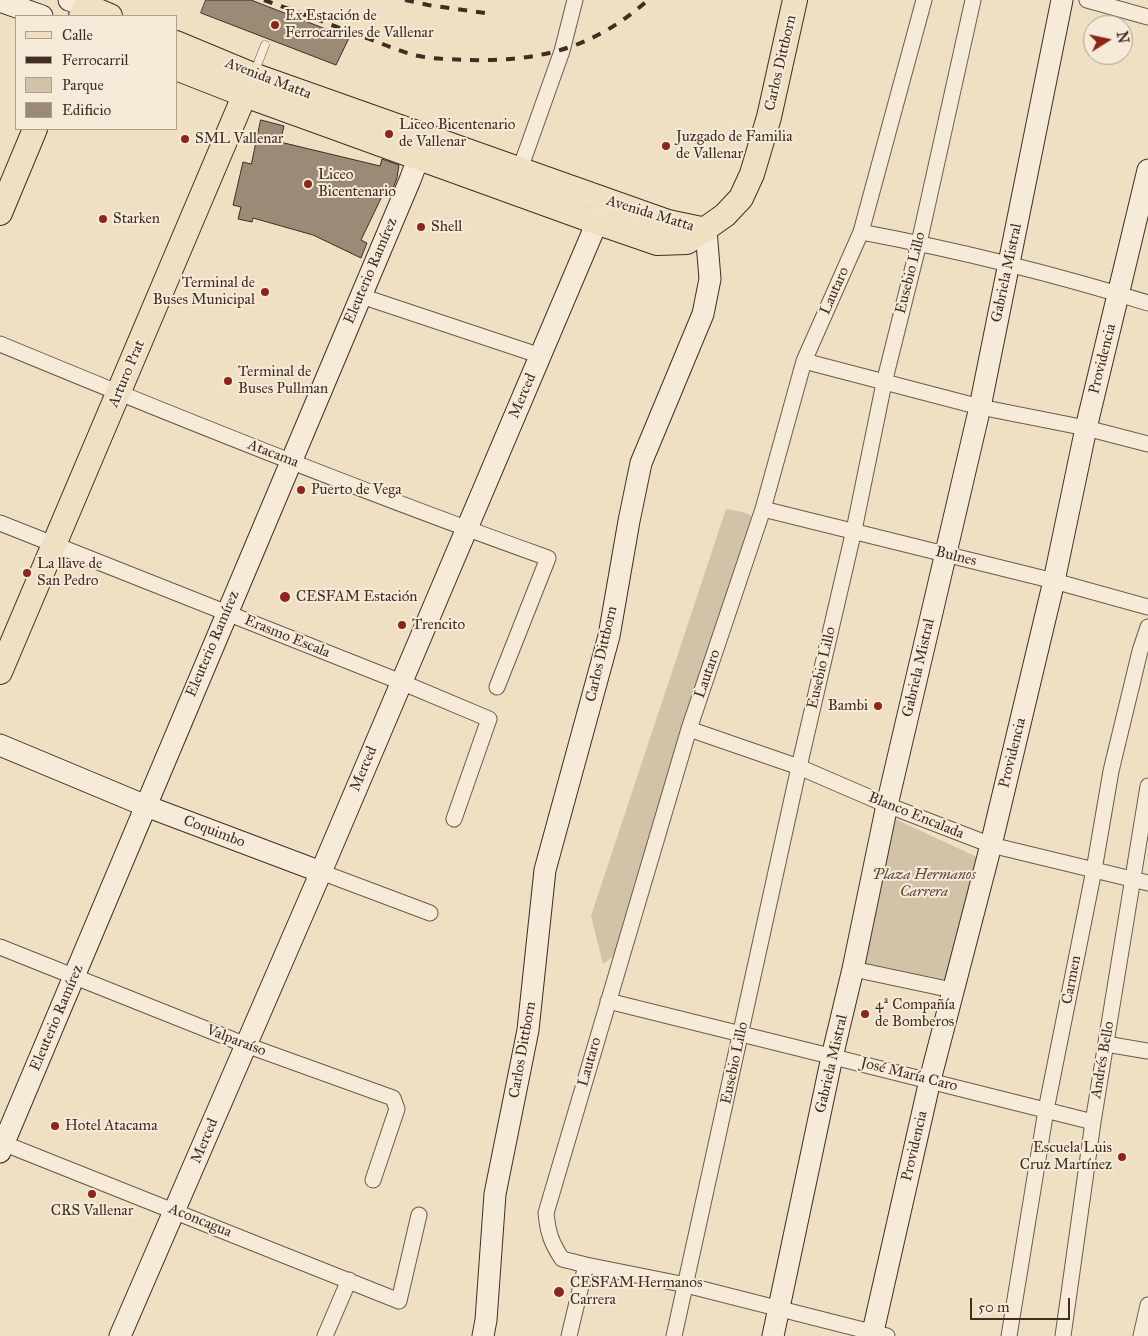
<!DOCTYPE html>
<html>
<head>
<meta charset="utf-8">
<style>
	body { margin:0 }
	#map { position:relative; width:1148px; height:1336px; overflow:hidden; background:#efe0c3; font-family:"IM FELL Great Primer",serif }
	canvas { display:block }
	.legend { position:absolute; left:15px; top:15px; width:162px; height:115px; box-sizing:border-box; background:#f5ebd8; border:1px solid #ad9f90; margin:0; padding:6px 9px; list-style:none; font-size:15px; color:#412d23 }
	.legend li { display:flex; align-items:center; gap:10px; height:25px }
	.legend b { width:25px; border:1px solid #ad9f90 }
	.north { position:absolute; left:1083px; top:15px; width:50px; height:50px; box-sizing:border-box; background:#f5ebd8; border:1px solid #ad9f90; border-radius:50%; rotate:80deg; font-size:14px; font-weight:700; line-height:20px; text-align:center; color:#412d23 }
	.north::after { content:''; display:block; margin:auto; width:18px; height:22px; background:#8f2418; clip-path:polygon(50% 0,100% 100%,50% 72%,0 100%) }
	.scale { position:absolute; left:970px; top:1298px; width:100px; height:22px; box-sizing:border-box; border:2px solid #412d23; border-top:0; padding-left:6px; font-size:15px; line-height:18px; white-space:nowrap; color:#412d23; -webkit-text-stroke:4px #f5ebd8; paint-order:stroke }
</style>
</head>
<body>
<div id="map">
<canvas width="1148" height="1336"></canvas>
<ul class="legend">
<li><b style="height:6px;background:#efe0c3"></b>Calle</li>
<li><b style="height:6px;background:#412d23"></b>Ferrocarril</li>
<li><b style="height:14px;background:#d1c2a8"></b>Parque</li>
<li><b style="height:14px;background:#9b8a76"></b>Edificio</li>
</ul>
<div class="north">N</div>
<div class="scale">50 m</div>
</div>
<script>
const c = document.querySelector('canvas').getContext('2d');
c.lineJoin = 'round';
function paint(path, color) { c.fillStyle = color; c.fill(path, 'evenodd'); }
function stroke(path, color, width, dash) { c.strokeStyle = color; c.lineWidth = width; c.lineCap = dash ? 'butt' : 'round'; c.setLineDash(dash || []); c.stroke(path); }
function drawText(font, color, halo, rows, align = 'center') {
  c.font = font + ' "IM FELL Great Primer",serif'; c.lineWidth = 4; c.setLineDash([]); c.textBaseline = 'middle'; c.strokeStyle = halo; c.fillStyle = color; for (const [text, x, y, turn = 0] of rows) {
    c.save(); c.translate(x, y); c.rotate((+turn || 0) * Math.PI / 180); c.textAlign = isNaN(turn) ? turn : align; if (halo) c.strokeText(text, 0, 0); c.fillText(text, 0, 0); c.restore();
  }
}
paint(new Path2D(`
	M726 509 743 512 752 516 685 718 616 954 603 964 591 916Z
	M893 818 977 857 947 980 860 963Z`), '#d1c2a8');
const building = new Path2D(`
	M206 0H251L349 38 336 65 201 13Z
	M261 120 284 126 280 142 380 166 382 159 399 165 397 178 392 191 385 190 361 240 367 243 361 258 313 235 253 218 252 222 238 219 241 207 233 205 243 162 251 164Z`);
paint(building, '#9b8a76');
stroke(building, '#412d23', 1);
const lane = new Path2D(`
	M254 73 265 45`);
const street = new Path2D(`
	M1087 0 1148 17
	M520 169 562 51 575 0
	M861 232C957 250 1054 274 1148 303
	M361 296 541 356
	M0 344C181 419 363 492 548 558L497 687
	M804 361 980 407 1086 428 1148 444
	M763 509 1054 581 1148 607
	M0 523 401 682 489 719 454 819
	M689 729 799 767 887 805 991 845 1148 883
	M321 872 430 913
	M0 947 246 1045 393 1098 397 1109 373 1180
	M853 969 952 990
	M608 1001C770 1041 931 1081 1093 1122
	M1106 1044 1148 1051
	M0 1142 399 1301 419 1215
	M325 1336 349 1280
	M569 1336 586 1265
	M674 1336 799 767 854 530 884 383 919 243 973 0
	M887 1336 686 1285 586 1265 562 1259C551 1242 548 1233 546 1213L689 729 763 509 804 361 861 232 924 0
	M1009 1336 1046 1110 1094 870 1111 771 1140 651 1148 627
	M1063 1336 1093 1122 1148 786
	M1141 1336 1148 1305`);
const secondary = new Path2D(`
	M69 0 86 6
	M0 1 42 16
	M0 745 146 806 321 872
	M0 1152 410 180 424 143
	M120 1336 321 872 603 208
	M483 1336 486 1320 495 1194 528 1030 545 870 609 636 629 521 641 463 703 314 710 279 706 230
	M773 1336 832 1057 853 969 887 805 980 407 1062 0
	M872 1336 930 1080 991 845 1054 581 1086 428 1148 170`);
const primary = new Path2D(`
	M81 16 86 6 110 16
	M176 43 253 75 668 222 706 230
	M176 68 245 95 596 222 657 243 687 242 725 215 741 198 752 174 769 117 795 0
	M0 213 35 129
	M0 672 253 75`);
stroke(lane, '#6c5a4b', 9);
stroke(street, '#6c5a4b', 17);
stroke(secondary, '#412d23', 23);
stroke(primary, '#412d23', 26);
stroke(lane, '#f5ebd8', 8);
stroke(street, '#f5ebd8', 15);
stroke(secondary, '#f5ebd8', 21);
stroke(primary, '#efe0c3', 24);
stroke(new Path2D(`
	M264 0C297 12 330 24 363 37 379 42 394 49 410 54 427 59 448 59 466 60 538 62 593 49 648 0
	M405 0 428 5 485 13`), '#412d23', 4, [9, 9]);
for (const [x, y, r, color] of [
	[275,25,5,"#8f2418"],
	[389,134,5,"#8f2418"],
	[185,139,5,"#8f2418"],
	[666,146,5,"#8f2418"],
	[308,184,5,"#8f2418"],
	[103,219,5,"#8f2418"],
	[421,227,5,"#8f2418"],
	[265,292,5,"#8f2418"],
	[228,381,5,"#8f2418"],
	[301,490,5,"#8f2418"],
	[27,573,5,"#8f2418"],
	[285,597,6,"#8f2418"],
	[402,625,5,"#8f2418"],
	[878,706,5,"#8f2418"],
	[865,1014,5,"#8f2418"],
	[55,1126,5,"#8f2418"],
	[1122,1157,5,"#8f2418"],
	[92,1194,5,"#8f2418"],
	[559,1292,6,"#8f2418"]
]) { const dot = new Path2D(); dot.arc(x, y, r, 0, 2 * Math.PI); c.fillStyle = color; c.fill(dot); stroke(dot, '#f5ebd8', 2); }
drawText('15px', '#412d23', '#f5ebd8', [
	["Ex Estación de",285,16],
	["Ferrocarriles de Vallenar",285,33],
	["Liceo Bicentenario",399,125],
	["de Vallenar",399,142],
	["Juzgado de Familia",676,137],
	["de Vallenar",676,154],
	["SML Vallenar",195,139],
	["Liceo",318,175],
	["Bicentenario",318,192],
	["Starken",113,219],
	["Shell",431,227],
	["Terminal de",255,283,"right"],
	["Buses Municipal",255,300,"right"],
	["Terminal de",238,372],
	["Buses Pullman",238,389],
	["Puerto de Vega",311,490],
	["La llave de",37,564],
	["San Pedro",37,581],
	["CESFAM Estación",296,597],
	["Trencito",412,625],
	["Bambi",868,706,"right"],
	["4ª Compañía",875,1005],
	["de Bomberos",875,1022],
	["Hotel Atacama",65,1126],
	["Escuela Luis",1112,1148,"right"],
	["Cruz Martínez",1112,1165,"right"],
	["CRS Vallenar",92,1211,"center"],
	["CESFAM Hermanos",570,1283],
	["Carrera",570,1300]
], 'left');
drawText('15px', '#412d23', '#f5ebd8', [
	["Carlos Dittborn",781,63,-77],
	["Avenida Matta",268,79,21],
	["Avenida Matta",650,214,17],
	["Eleuterio Ramírez",371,271,-67],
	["Eusebio Lillo",911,273,-76],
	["Gabriela Mistral",1007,273,-78],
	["Lautaro",835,291,-66],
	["Providencia",1103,359,-76],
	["Arturo Prat",127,374,-67],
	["Merced",523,396,-67],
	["Atacama",273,454,21],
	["Bulnes",956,557,14],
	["Erasmo Escala",287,637,22],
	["Eleuterio Ramírez",213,644,-67],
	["Carlos Dittborn",602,654,-77],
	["Eusebio Lillo",822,668,-77],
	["Gabriela Mistral",919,668,-77],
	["Lautaro",708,674,-71],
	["Providencia",1013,753,-76],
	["Merced",364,769,-67],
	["Blanco Encalada",916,816,22],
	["Coquimbo",214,832,21],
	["Carmen",1072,980,-79],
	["Eleuterio Ramírez",57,1018,-67],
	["Valparaíso",236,1041,21],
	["Carlos Dittborn",523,1050,-80],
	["Andrés Bello",1103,1060,-80],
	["Lautaro",590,1062,-74],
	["Eusebio Lillo",735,1063,-78],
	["Gabriela Mistral",832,1064,-77],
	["José María Caro",909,1075,14],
	["Merced",205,1141,-67],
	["Providencia",915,1146,-77],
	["Aconcagua",200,1221,22]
]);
drawText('italic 15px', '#5e4b3e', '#f5ebd8', [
	["Plaza Hermanos",924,875],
	["Carrera",924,892]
]);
</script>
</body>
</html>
